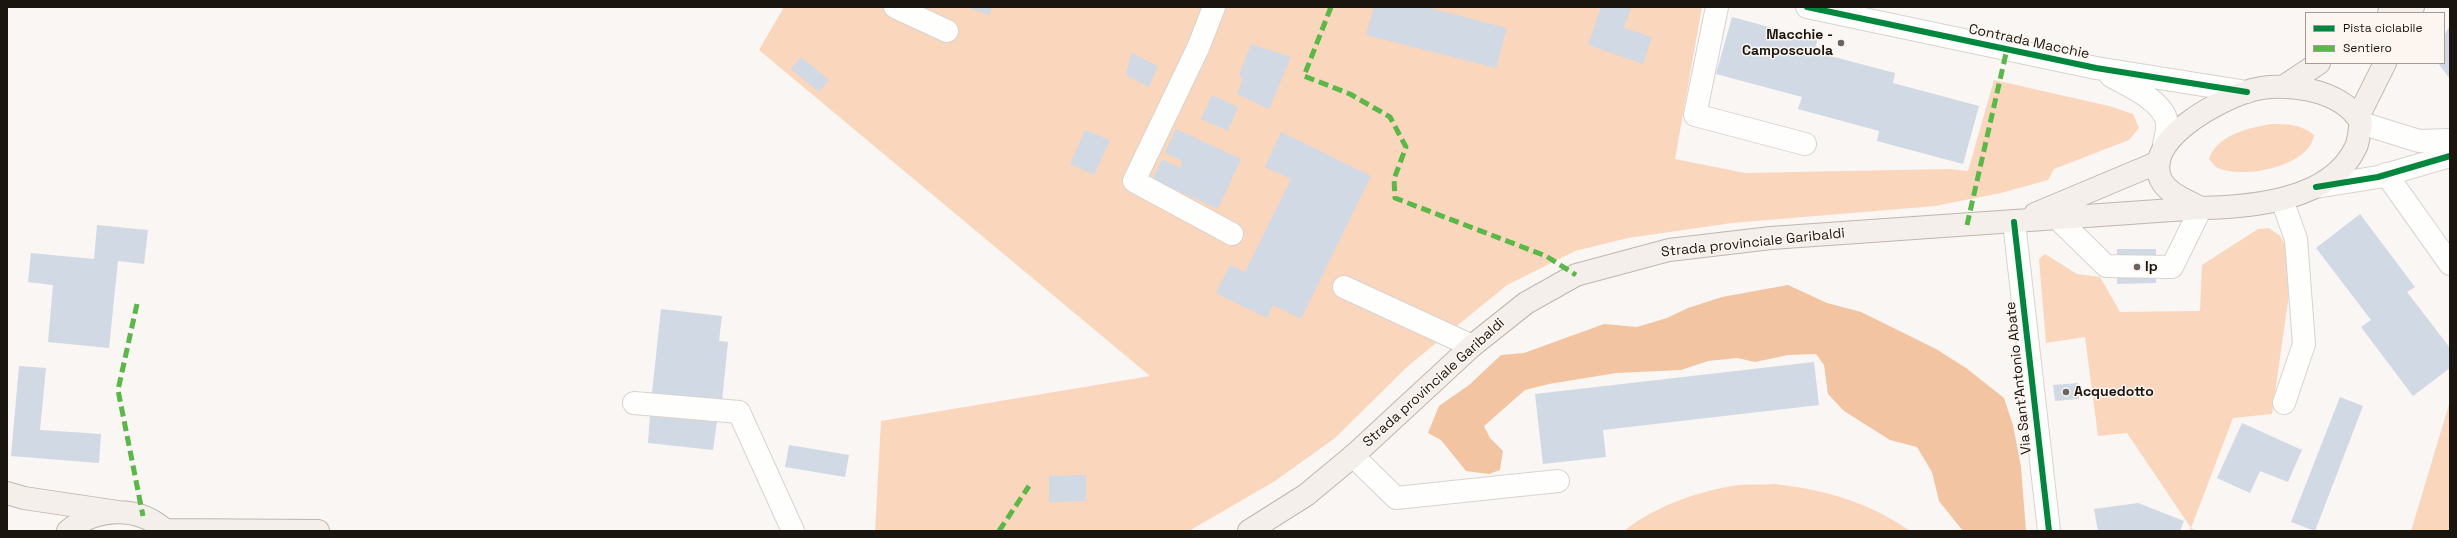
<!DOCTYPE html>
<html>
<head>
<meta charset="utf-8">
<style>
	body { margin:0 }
	#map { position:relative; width:2457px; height:538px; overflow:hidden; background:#f9f6f3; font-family:"Space Grotesk",sans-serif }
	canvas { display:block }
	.frame { position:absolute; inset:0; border:8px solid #1b1510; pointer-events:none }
	.legend { position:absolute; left:2305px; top:12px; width:140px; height:52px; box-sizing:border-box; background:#fcf5f0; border:1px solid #a29b96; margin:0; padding:5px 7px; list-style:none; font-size:12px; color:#1b1510 }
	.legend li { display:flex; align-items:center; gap:8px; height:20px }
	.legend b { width:20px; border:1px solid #a29b96 }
</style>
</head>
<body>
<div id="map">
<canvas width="2457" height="538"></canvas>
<div class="frame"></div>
<ul class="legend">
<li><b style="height:5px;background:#00873e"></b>Pista ciclabile</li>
<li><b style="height:5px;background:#58b947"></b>Sentiero</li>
</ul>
</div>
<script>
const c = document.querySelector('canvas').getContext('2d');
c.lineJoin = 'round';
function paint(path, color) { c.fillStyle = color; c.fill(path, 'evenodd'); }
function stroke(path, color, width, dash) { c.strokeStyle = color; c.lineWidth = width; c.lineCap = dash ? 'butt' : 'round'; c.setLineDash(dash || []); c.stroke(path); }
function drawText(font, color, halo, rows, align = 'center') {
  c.font = font + ' "Space Grotesk",sans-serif'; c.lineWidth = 3; c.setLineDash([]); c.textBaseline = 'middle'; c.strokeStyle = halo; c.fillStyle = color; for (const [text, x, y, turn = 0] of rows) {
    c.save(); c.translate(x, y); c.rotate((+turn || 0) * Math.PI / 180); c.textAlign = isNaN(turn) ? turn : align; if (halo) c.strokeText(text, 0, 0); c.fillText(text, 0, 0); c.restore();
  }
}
paint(new Path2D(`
	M784 7H1702L1675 159 1745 173 1949 169 1968 171 1994 80 2109 106 2133 114 2139 128 2129 140 2054 169 2048 180 2001 193 1935 206 1732 223 1628 238 1575 251 1507 285 1408 366 1335 438 1275 481 1189 531H875L881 421 1150 376 759 50Z
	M2271 124C2288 124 2301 124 2314 135 2310 167 2243 179 2218 168 2214 166 2212 162 2209 159 2217 135 2248 128 2271 124Z
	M2269 228 2280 236 2287 248 2292 273 2272 414 2233 418 2191 528 2197 531H2189L2191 528 2127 433 2098 436 2085 337 2046 343 2039 259 2045 254 2077 274 2100 277 2120 312 2200 311 2202 265 2258 229Z
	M2450 401V531H2411Z
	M1775 484C1825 490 1869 502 1910 531H1624C1655 506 1699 491 1738 485 1750 484 1763 485 1775 484Z`), '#fad6bd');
paint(new Path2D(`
	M1788 285 1827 303 1861 312 1936 349 1966 368 2004 398 2013 425 2021 467 2026 531H1963L1939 501 1932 472 1917 447 1890 440 1844 411 1828 394 1824 365 1816 354 1788 355 1755 362 1737 358 1708 361 1681 370 1616 373 1549 384 1525 390 1484 426 1490 438 1503 451 1500 470 1489 474 1466 471 1441 440 1428 433 1439 406 1469 385 1501 355 1524 353 1604 324 1637 327 1667 318 1688 308 1722 297Z`), '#f2c4a1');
paint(new Path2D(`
	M967 7H992L989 15Z
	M1374 7H1426L1507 28 1496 68 1366 35Z
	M1601 7H1631L1624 28 1652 37 1643 64 1588 45Z
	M1732 17 1817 40 1815 52 1895 73 1893 83 1979 106 1963 164 1877 141 1879 131 1798 109 1802 97 1716 74Z
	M2450 25V79L2438 63H2444V36Z
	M1251 44 1291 57 1269 109 1237 94 1243 79 1239 75Z
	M1131 53 1158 66 1149 87 1126 75Z
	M801 57 829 80 819 92 791 69Z
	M1212 95 1238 107 1228 131 1201 119Z
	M1176 129 1241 159 1218 209 1153 179 1162 159 1180 168 1182 161 1165 153Z
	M1085 130 1110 140 1094 175 1070 164Z
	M1281 132 1371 176 1301 319 1273 305 1267 318 1216 293 1230 265 1245 272 1291 179 1265 167Z
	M2360 214 2415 287 2407 292 2450 348V368L2413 396 2361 327 2371 320 2316 248Z
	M97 225 148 230 144 264 118 261 109 348 48 342 53 285 28 282 31 253 94 259Z
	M2117 249H2156V283L2117 284Z
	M661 309 722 316 719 341 728 342 722 401 652 393Z
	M1814 362 1819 405 1603 430 1606 457 1543 464 1535 394Z
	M19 366 46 368 40 430 101 434 99 463 11 456Z
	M2078 383 2079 399 2055 401 2053 385Z
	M2340 397 2363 406 2315 531 2291 522Z
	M650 415 717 422 713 450 648 443Z
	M2242 423 2302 450 2288 482 2260 471 2250 493 2217 478Z
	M789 445 849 455 845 477 785 467Z
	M1086 475V501L1049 502V476Z
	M2138 503 2184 521 2180 531H2098L2094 509Z`), '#d0d9e4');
const minor = new Path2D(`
	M895 7 947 31
	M1214 7 1198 48 1134 181 1232 234
	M1717 7 1695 115 1805 144
	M1807 7 2096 68 2247 92
	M2111 76C2129 86 2164 101 2167 123 2168 130 2165 139 2164 145
	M2361 123 2419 141 2450 140
	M2386 174 2450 264
	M2316 187 2378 177 2450 156
	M2282 200 2296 239 2304 344 2284 403
	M2057 218 2106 266 2172 267 2201 208
	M2014 222 2049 531
	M1344 287 1472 346
	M634 403 739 412 793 531
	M1353 456 1396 498 1558 481`);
const major = new Path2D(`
	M2389 13 2393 7
	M2410 13 2413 7
	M2283 87 2319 63
	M2358 117 2385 63
	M2035 214 2159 162
	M7 493 24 498 118 512
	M165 530 318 531
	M68 531C96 507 138 505 166 531
	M1249 531 1306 495 1353 456 1472 346 1526 303 1576 275 1669 250 1771 238 2201 208C2251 207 2331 201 2356 147 2359 140 2359 131 2361 123 2342 88 2280 80 2246 92 2216 102 2143 140 2161 180 2168 194 2188 201 2201 208`);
stroke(minor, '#d8d3cf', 24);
stroke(major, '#bfb6ae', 24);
stroke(minor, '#fefefd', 22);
stroke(major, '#f5efeb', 22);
stroke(new Path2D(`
	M1331 7 1304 76 1350 94 1390 117 1406 147 1394 179 1395 198 1546 256 1576 275
	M1967 225 2007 49
	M137 304 118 390 143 516
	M999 531 1029 486`), '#58b947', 5, [10, 5]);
stroke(new Path2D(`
	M1807 7 2096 68 2247 92
	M2316 187 2378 177 2450 156
	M2014 222 2049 531`), '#00873e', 6);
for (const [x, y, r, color] of [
	[1841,43,4,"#69645f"],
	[2137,267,4,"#69645f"],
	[2066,392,4,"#69645f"]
]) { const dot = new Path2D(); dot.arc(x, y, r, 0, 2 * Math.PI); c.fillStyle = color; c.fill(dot); stroke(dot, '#fcf5f0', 1.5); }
drawText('bold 14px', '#1b1510', '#fcf5f0', [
	["Macchie -",1833,35,"right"],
	["Camposcuola",1833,51,"right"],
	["Ip",2145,267],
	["Acquedotto",2074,392]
], 'left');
drawText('14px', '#1b1510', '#fcf5f0', [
	["Contrada Macchie",2029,42,12],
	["Strada provinciale Garibaldi",1753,243,-6],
	["Via Sant'Antonio Abate",2019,378,-96],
	["Strada provinciale Garibaldi",1434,383,-42]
]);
</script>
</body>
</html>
